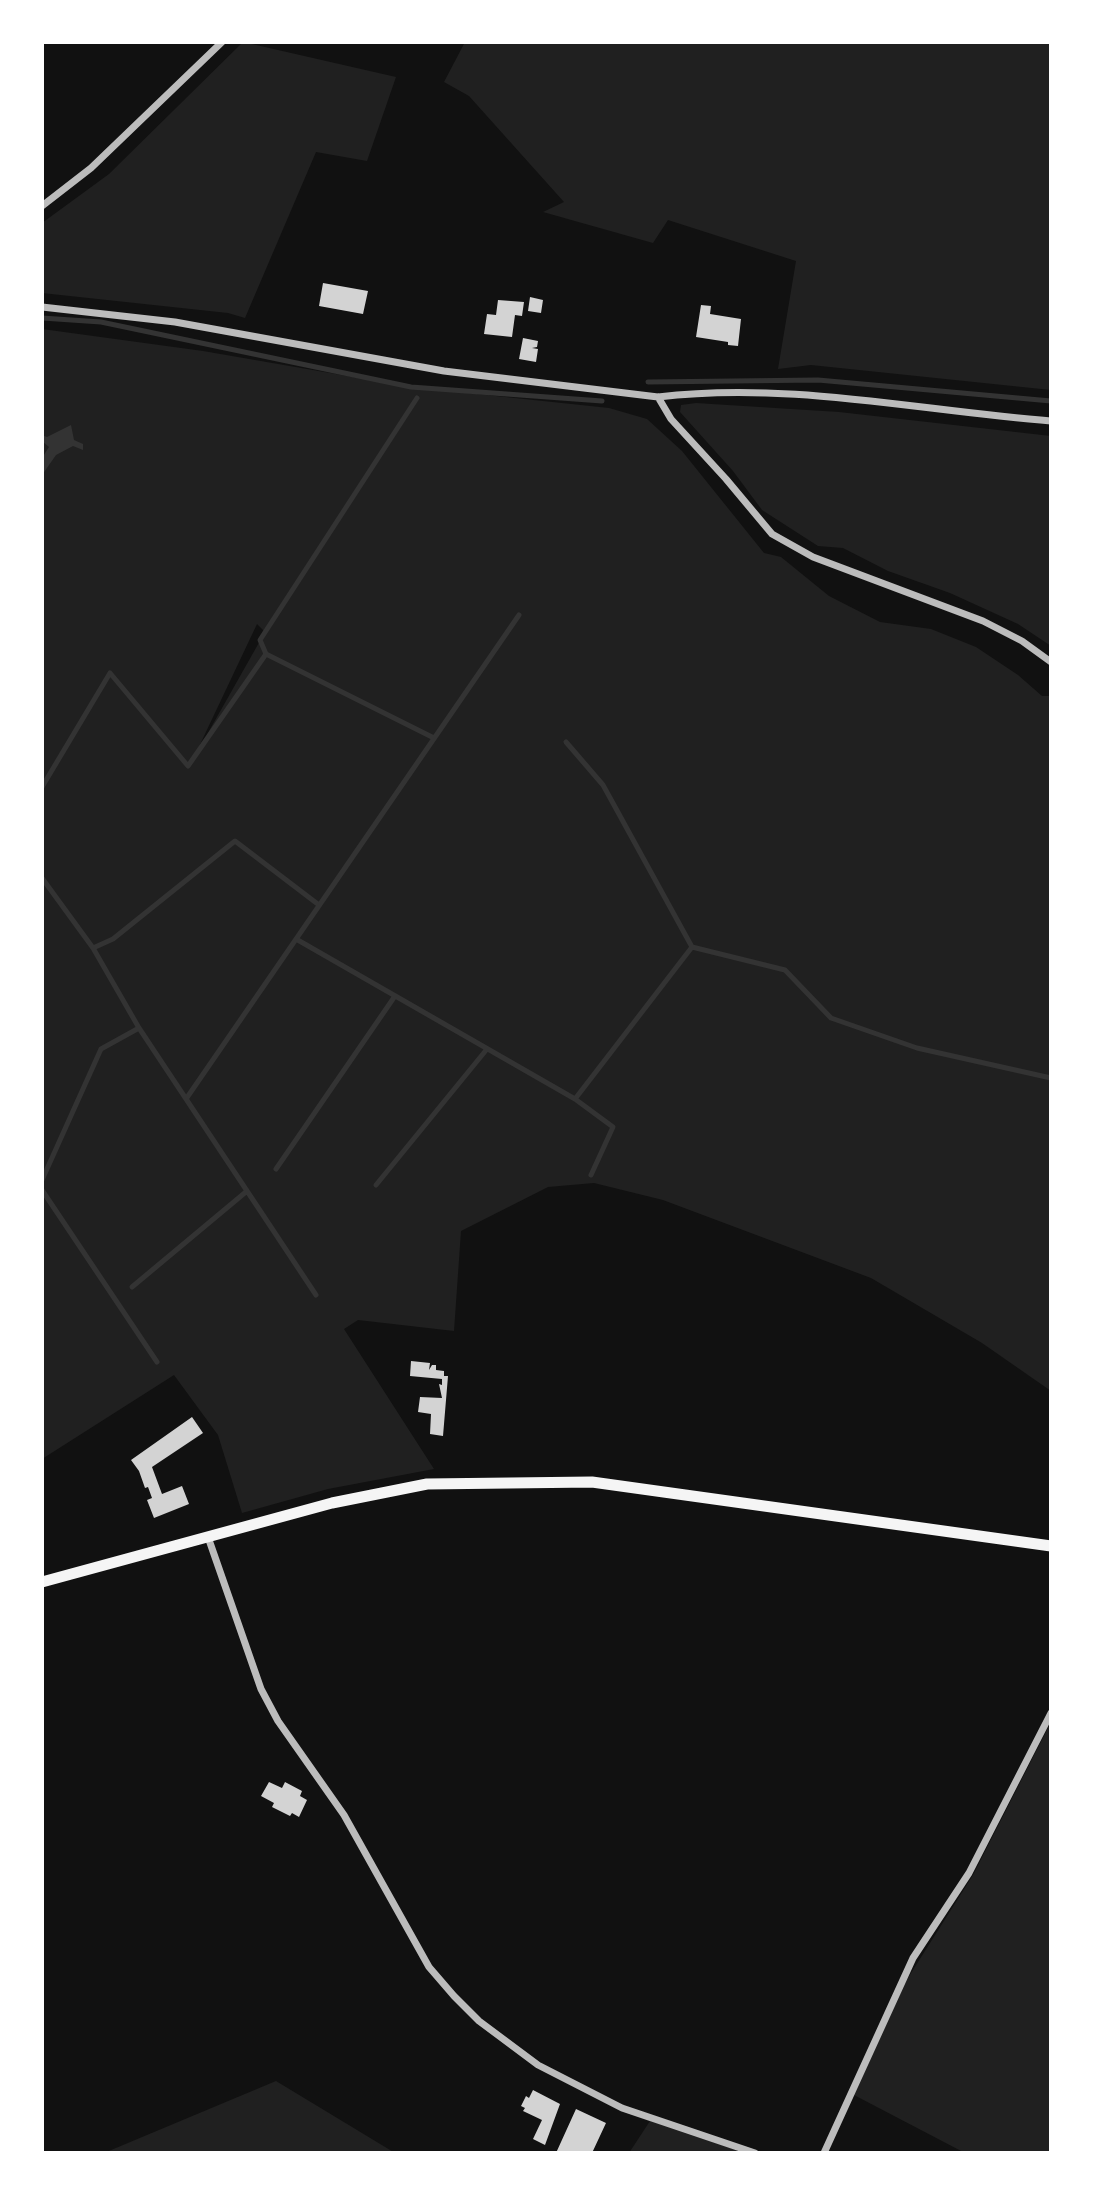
<!DOCTYPE html>
<html>
<head>
<meta charset="utf-8">
<style>
	body { margin:0 }
	#map { position:relative; width:1093px; height:2195px; overflow:hidden; background:#111; font-family:Mulish,sans-serif }
	canvas { display:block }
	.frame { position:absolute; inset:0; border:44px solid #fff; pointer-events:none }
</style>
</head>
<body>
<div id="map">
<canvas width="1093" height="2195"></canvas>
<div class="frame"></div>
</div>
<script>
const c = document.querySelector('canvas').getContext('2d');
c.lineJoin = 'round';
function paint(path, color) { c.fillStyle = color; c.fill(path, 'evenodd'); }
function stroke(path, color, width, dash) { c.strokeStyle = color; c.lineWidth = width; c.lineCap = dash ? 'butt' : 'round'; c.setLineDash(dash || []); c.stroke(path); }
paint(new Path2D(`
	M243 42 396 77 367 161 316 152 245 318 228 313 42 293V223L109 174Z
	M465 42H1051V390L811 365 778 369 796 261 668 220 653 243 543 212 564 202 469 96 444 82Z
	M42 329 203 351 411 387 609 408 647 419 682 451 764 553 781 557 829 596 880 622 931 629 976 647 1018 675 1042 696H1051V1391L982 1343 871 1278 663 1200 594 1183 548 1187 461 1231 454 1331 358 1320 344 1329 434 1469 328 1489 242 1513 218 1435 174 1375 42 1459ZM257 624 265 632 196 754V753Z
	M696 403 839 412 1051 436V646L1018 624 950 593 888 571 843 548 818 546 762 510 733 471 680 412 681 405Z
	M1051 1722V2153H965L854 2095 906 1981 973 1875Z
	M276 2081 395 2153H104Z
	M650 2121 745 2153H629Z`), '#202020');
paint(new Path2D(`
	M71 425 74 440 83 444V450L73 446 56 455 42 475V458L49 447 42 441V435L47 437Z`), '#333');
stroke(new Path2D(`
	M42 318 101 322 411 387 602 401
	M648 382 818 380 1051 401
	M417 398 260 640 266 654 434 738
	M566 742 603 785 692 947 785 970 831 1018 917 1048 1051 1078
	M42 787 110 673 188 766 266 654
	M42 878 93 948 139 1028 316 1295
	M296 939 575 1099
	M93 948 113 939 235 841 319 905
	M186 1099 519 615
	M276 1169 395 996
	M591 1175 613 1127 575 1099 692 947
	M42 1180 101 1049 139 1028
	M376 1185 487 1049
	M42 1190 157 1362
	M132 1287 247 1191`), '#333', 5);
paint(new Path2D(`
	M323 283 368 291 363 314 319 306Z
	M530 297 543 300 541 313 528 311Z
	M498 300 524 302 522 316 515 315 512 337 484 334 487 314 496 315Z
	M701 305 711 306 710 314 741 319 738 346 728 345V342L696 337Z
	M523 338 538 341 537 347 532 348 538 349 536 362 519 359Z
	M411 1361 430 1363 429 1370 432 1365H436V1370L444 1371V1376H448L443 1436 430 1434 431 1414 418 1412 420 1397 442 1398 439 1384 442 1385V1379L410 1376Z
	M192 1417 203 1433 152 1467 162 1494 182 1486 189 1504 154 1518 147 1500 152 1498 148 1487 145 1488 139 1471 131 1460Z
	M269 1782 282 1788 285 1782 302 1791 300 1796 307 1800 299 1817 292 1813 290 1816 272 1807 274 1803 261 1796Z
	M533 2090 560 2104 545 2145 533 2139 542 2120 523 2111 525 2108 521 2106 526 2096 529 2098Z
	M576 2109 606 2123 592 2153H556Z`), '#d3d3d3');
stroke(new Path2D(`
	M42 206 91 168 222 42
	M42 307 175 322 444 371 658 397C788 381 921 411 1051 421
	M658 397 671 419 726 479 772 534 813 557 983 621 1022 641 1051 662
	M208 1537 261 1689 278 1721 344 1815 429 1967 454 1996 479 2021 538 2065 622 2108 755 2153
	M824 2153 913 1958 969 1873 1051 1713`), '#bcbcbc', 7);
stroke(new Path2D(`
	M42 1582 332 1503 427 1484 592 1482 1051 1546`), '#f5f5f5', 11);
</script>
</body>
</html>
